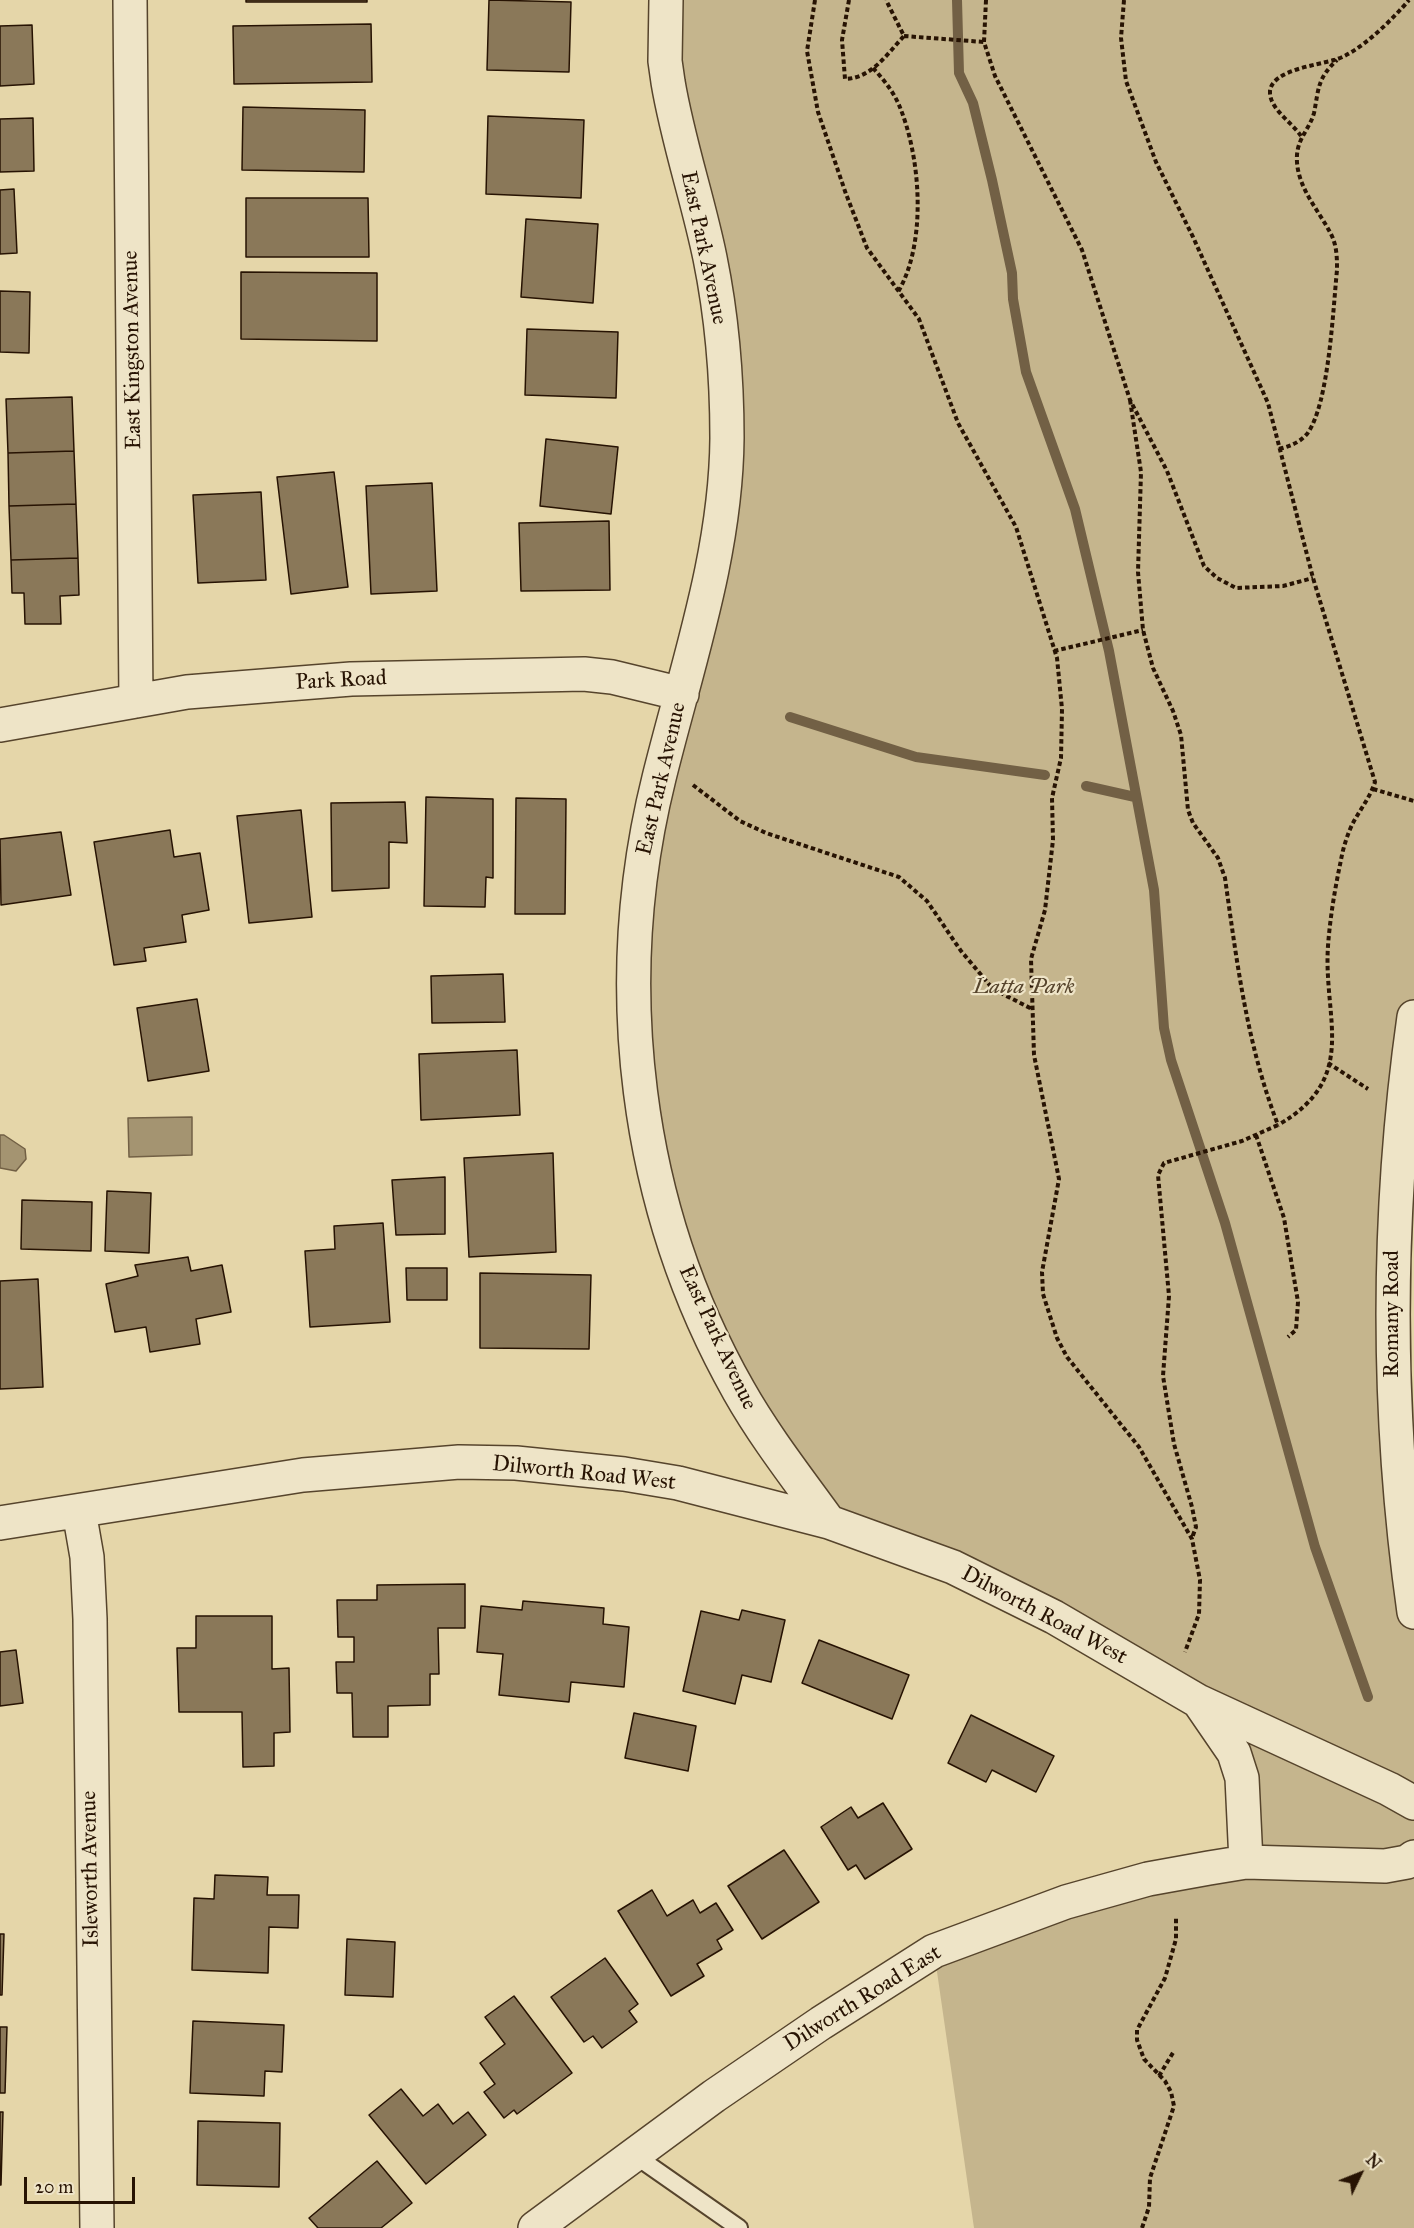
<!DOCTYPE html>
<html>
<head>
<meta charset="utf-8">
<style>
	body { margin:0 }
	#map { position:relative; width:1414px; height:2228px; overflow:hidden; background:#e5d6a9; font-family:"IM FELL Great Primer",serif }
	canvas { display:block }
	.north { position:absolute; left:1330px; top:2144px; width:60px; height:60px; -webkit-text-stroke:4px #eee4c7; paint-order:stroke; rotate:47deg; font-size:16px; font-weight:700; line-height:24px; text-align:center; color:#271303 }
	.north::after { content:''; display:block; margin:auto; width:21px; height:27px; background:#271303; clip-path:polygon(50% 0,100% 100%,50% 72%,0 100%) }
	.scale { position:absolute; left:24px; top:2177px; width:111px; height:27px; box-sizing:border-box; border:3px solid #271303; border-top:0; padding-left:8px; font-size:18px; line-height:21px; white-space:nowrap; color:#271303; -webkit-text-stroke:4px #eee4c7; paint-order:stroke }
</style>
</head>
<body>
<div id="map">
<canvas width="1414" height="2228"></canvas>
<div class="north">N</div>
<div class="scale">20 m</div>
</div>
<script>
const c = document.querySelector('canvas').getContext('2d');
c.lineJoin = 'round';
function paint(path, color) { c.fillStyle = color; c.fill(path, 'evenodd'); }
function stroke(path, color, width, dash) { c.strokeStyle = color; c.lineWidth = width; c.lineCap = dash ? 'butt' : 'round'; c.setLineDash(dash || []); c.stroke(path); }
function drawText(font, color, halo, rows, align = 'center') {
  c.font = font + ' "IM FELL Great Primer",serif'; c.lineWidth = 4.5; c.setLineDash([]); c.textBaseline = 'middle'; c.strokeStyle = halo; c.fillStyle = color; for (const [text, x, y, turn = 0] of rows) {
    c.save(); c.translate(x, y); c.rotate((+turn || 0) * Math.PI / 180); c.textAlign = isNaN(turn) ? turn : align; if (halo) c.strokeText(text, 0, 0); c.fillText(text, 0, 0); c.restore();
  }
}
paint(new Path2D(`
	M666 0H1414V1017L1404 1091 1414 1612V2228H974L934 1951 1246 1862 1244 1806 1198 1701 829 1522 697 1305 632 990 727 439Z`), '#c5b58d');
const water = new Path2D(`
	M192 1117V1155L129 1157 128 1118Z
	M0 1135H4L25 1149 26 1159 16 1171 0 1168Z`);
paint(water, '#a49471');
stroke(water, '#726045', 1.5);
stroke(new Path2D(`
	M957 0 959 73 973 103 992 180 1012 273 1013 299 1026 372 1075 509 1109 651 1154 890 1164 1028 1171 1060 1225 1223 1315 1547 1368 1697
	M790 717 916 757 1045 775
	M1086 786 1135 797`), '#726045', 10);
const building = new Path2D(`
	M246 0H367V2H246Z
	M489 0 571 2 569 72 487 70Z
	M371 24 372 82 234 84 233 26Z
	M32 25 34 84 0 86V26Z
	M243 107 365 110 364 172 242 170Z
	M488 116 584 120 581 198 486 194Z
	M33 118 34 171 0 172V119Z
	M14 189 17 253 0 254V190Z
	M246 198H368L369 257H246Z
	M526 219 598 224 593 303 521 297Z
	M241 272 377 273V341L241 339Z
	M0 291 30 292 29 353 0 352Z
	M527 329 618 332 616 398 525 395Z
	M72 397 74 451 8 453 6 399Z
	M546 439 618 447 611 514 540 506Z
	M74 451 76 504 9 506 8 453Z
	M334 472 348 587 291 594 277 477Z
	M432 483 437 591 371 594 366 486Z
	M261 492 266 580 198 583 193 495Z
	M76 504 78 558 11 560 9 506Z
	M609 521 610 590 521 591 519 523Z
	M78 558 79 595 60 596 61 624H25L24 593H12L11 560Z
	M426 797 493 799V878L486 877 485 907 424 906Z
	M516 798 566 799 565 914H515Z
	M405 802 407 843 389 842V888L332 891 331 803Z
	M301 810 312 917 249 923 237 816Z
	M170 830 174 857 200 853 209 910 182 915 186 942 144 948 146 961 114 965 94 842Z
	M61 832 71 895 1 905 0 839Z
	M503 974 505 1022 432 1023 431 976Z
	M197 999 209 1071 148 1081 137 1008Z
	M517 1050 520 1115 421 1120 419 1054Z
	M553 1153 556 1252 469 1257 464 1158Z
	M445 1177V1234L396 1235 392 1180Z
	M107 1191 151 1193 149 1253 105 1251Z
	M22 1200 92 1202 91 1251 21 1249Z
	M383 1223 390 1322 310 1327 305 1251 335 1249 334 1226Z
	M188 1257 191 1271 222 1265 231 1312 196 1319 200 1344 150 1352 146 1327 115 1332 106 1284 138 1276 135 1265Z
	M406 1268H447V1300H407Z
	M480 1273 591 1275 589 1349 480 1348Z
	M38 1279 43 1387 0 1389V1281Z
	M465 1584V1628H438L439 1674H430V1705L388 1706V1737H353L352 1693H337L336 1662H354V1637H338L337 1600H377V1585Z
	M523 1601 604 1608 603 1624 629 1627 624 1687 571 1682 569 1702 499 1695 503 1654 477 1652 481 1606 522 1610Z
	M742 1610 785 1620 771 1682 742 1675 735 1704 683 1691 701 1611 739 1620Z
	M196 1616H272V1669L289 1668 290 1732 274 1733V1766L243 1767 242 1712H179L177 1648H196Z
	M819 1640 909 1675 892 1719 802 1683Z
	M16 1650 23 1703 0 1706V1652Z
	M634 1713 696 1726 688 1771 625 1758Z
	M971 1715 1054 1756 1036 1792 992 1770 986 1782 948 1763Z
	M883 1803 912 1849 865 1879 856 1865 848 1870 821 1827 851 1807 858 1818Z
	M784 1850 819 1902 762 1939 728 1886Z
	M215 1875 268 1877 267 1895H299L298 1928 269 1927 268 1973 192 1970 194 1898 214 1899Z
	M652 1890 667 1916 693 1900 700 1913 716 1903 733 1930 717 1940 722 1949 697 1964 704 1976 671 1996 618 1911Z
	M0 1934H4L2 1995H0Z
	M347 1939 395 1942 393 1997 345 1995Z
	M605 1958 638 2004 629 2011 637 2022 602 2048 593 2036 584 2042 551 1997Z
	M514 1996 572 2073 517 2114 514 2110 504 2118 484 2092 495 2084 480 2063 505 2044 485 2017Z
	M193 2021 284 2025 282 2072 265 2071 264 2096 190 2093Z
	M0 2027H7L5 2093H0Z
	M401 2089 423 2116 438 2104 453 2124 468 2112 486 2135 426 2184 369 2115Z
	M0 2112H3L1 2185H0Z
	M198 2121 280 2123 279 2187 197 2185Z
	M377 2161 412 2203 381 2228H318L309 2218Z`);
paint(building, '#8a7859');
stroke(building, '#271303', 1.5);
const lane = new Path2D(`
	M633 2154 739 2228`);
const street = new Path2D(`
	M130 0 136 701
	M666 0 665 61 668 82C678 142 698 199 710 258 722 317 727 378 727 438 726 555 687 665 659 778 608 983 634 1206 739 1391 765 1437 798 1479 829 1522
	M0 725 187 692 351 679 584 674 612 677 682 694
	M1414 1017C1386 1216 1386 1413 1414 1612
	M79 1511 87 1557 90 1619 97 2228
	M0 1523 303 1475 459 1462 516 1463 624 1474 678 1483 829 1522 953 1567 1054 1617 1198 1701 1389 1789 1414 1803
	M1199 1702 1234 1753 1242 1778 1246 1862
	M535 2228 714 2096 821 2023 934 1951 1066 1902 1148 1879 1209 1868 1246 1862 1385 1866 1407 1862 1414 1857`);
stroke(lane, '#56442c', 20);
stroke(street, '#56442c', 36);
stroke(new Path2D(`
	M815 0 807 51 818 112 846 194 867 248 919 319 958 423 1016 527 1057 658 1062 709 1061 758 1052 798 1053 840 1045 910 1031 959 1034 1055 1059 1179 1042 1272 1043 1294 1057 1338 1067 1357 1139 1447 1192 1539 1200 1580 1199 1614 1185 1652
	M849 0 842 40 845 79C872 78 887 54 904 36L886 0
	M986 0 984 42 995 76 1082 250 1130 400 1167 471 1204 566 1217 578 1236 588 1283 586 1313 578
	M1124 0 1121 38 1126 81 1156 162 1193 237 1268 403 1313 578 1375 782C1370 797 1362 807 1354 821 1348 832 1343 848 1341 860 1335 888 1330 918 1328 946 1323 1019 1360 1078 1278 1125
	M904 36 984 42
	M873 68C883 79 893 91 899 105 921 157 927 243 898 292
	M1301 136C1292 122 1269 109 1270 91 1272 70 1318 65 1334 60 1358 54 1393 19 1409 0
	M1130 400 1141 472 1138 572 1143 630 1153 668 1173 711 1181 735 1188 810 1193 823 1218 858 1225 878C1237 963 1247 1045 1278 1125L1242 1141 1164 1163 1158 1175 1169 1296 1163 1376 1174 1444 1192 1507 1196 1527 1192 1538
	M1279 449C1290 446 1299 443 1307 434 1329 405 1333 309 1337 270 1337 258 1337 246 1331 234 1318 209 1295 185 1297 155 1298 138 1310 128 1314 113 1319 88 1317 79 1337 60
	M1054 651 1143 630
	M693 785 740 821 766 833 899 877 927 901 961 951 993 989 1032 1009
	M1373 789 1414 801
	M1328 1063 1368 1089
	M1256 1135 1284 1218 1298 1302 1296 1330 1288 1337
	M1159 2076 1174 2051
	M1142 2228 1149 2207 1150 2178 1174 2106 1171 2092 1165 2081 1144 2059 1137 2040V2030L1165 1978 1176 1939V1917`), '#271303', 4, [4.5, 3]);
stroke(lane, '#eee4c7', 16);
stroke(street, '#eee4c7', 33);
drawText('22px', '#271303', '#eee4c7', [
	["East Park Avenue",703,248,78],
	["East Kingston Avenue",133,350,-91],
	["Park Road",341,681,-3],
	["East Park Avenue",662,779,-77],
	["Romany Road",1393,1314,-90],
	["East Park Avenue",717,1338,65],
	["Dilworth Road West",584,1474,6],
	["Dilworth Road West",1044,1616,28],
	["Isleworth Avenue",91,1869,-91],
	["Dilworth Road East",863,1999,-32]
]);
drawText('italic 22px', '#56442c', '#eee4c7', [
	["Latta Park",1024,988]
]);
</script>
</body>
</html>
